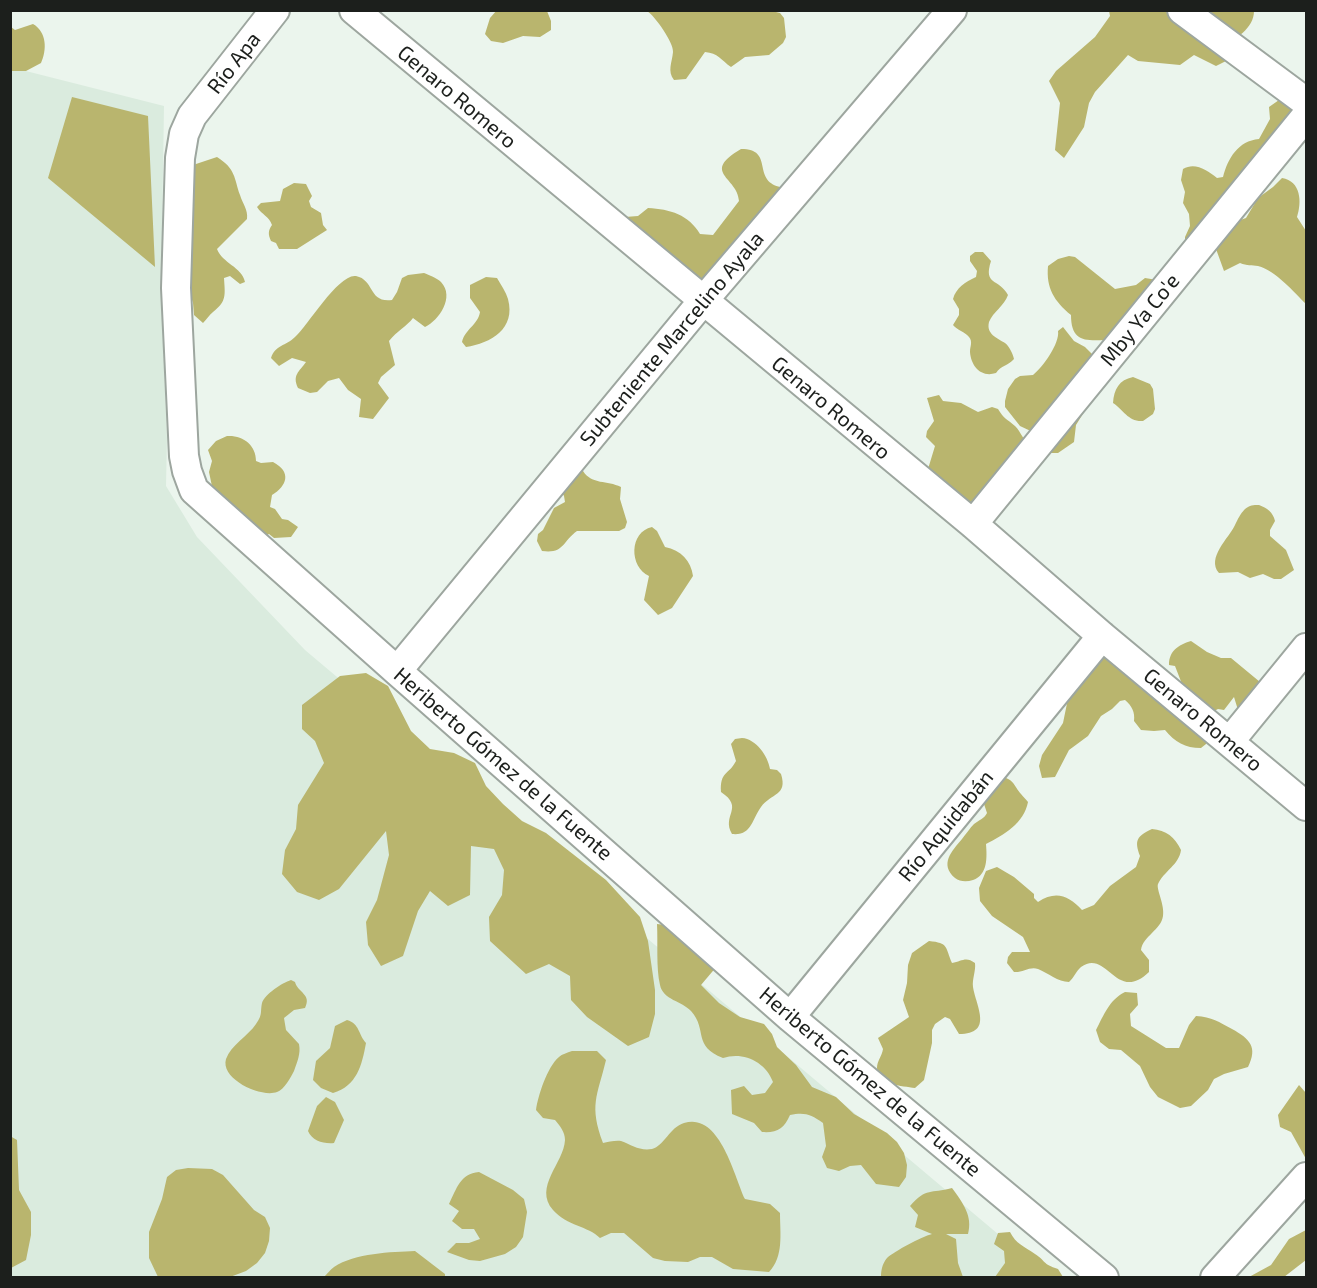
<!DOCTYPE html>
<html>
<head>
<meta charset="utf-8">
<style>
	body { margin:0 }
	#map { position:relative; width:1317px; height:1288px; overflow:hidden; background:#ebf5ed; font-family:"Exo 2",sans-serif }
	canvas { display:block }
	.frame { position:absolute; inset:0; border:12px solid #1c1f1c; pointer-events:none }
</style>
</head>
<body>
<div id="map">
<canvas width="1317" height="1288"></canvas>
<div class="frame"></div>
</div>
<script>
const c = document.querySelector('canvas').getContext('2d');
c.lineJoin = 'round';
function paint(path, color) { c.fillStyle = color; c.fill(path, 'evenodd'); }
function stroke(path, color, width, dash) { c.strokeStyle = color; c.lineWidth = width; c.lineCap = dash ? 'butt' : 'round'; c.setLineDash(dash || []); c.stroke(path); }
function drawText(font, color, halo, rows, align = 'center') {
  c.font = font + ' "Exo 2",sans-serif'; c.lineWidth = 4.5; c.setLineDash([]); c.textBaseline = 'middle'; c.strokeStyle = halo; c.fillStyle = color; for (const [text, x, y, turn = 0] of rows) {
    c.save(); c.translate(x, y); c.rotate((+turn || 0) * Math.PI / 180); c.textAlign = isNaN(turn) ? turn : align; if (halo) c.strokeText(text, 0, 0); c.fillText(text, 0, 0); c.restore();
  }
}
paint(new Path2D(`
	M10 67 164 106 161 296 167 438 166 486 197 537 305 650 1049 1277H11Z`), '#daebde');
paint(new Path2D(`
	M497 10 547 11 551 21V30L540 37 523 36 503 43 491 41 485 34 490 18Z
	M647 11H772L780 13 784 18 786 37 783 43 769 55 745 57 731 67C721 60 718 53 705 52L686 79 674 80C667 71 672 63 673 52 674 43 655 16 647 11Z
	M1109 11H1165L1171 15 1176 11H1254C1254 29 1235 38 1222 49L1226 61 1216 66 1194 55 1180 65 1138 61 1128 55 1095 92 1089 103 1084 127 1064 158 1055 150 1060 103 1049 81 1056 71 1095 37 1110 16Z
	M33 24C47 32 47 50 41 63L26 71H11V27L15 30Z
	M72 97 148 116 155 267 48 178Z
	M1285 99 1296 106 1185 249V237L1190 226 1189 214 1183 203 1185 192 1181 180 1183 169C1195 162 1207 170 1217 178L1223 177C1228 158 1238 141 1259 139L1270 119 1269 107 1279 100Z
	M741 149C775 149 751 180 780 187L785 184 733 251 722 256 720 263 700 287 625 217 638 216 648 208C670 209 689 215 700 234L713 235 739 201C738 177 700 173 741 149Z
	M217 157C236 169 234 178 240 195 243 205 248 209 247 219L217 249C222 263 242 267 245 282L240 284 230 276 224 278C225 295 227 301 213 312 209 315 207 319 203 323L194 315 193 303 184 275 193 165Z
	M1282 178C1301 181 1302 202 1297 217L1306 231V304C1294 292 1276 271 1258 266 1252 265 1247 266 1240 263L1224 271 1216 249 1229 224 1246 218 1258 198 1273 187Z
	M294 183 306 184 312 196 309 201 311 207 321 213 323 225 327 230 297 249H279L276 243 271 241C268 234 268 231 272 225 269 216 262 215 257 207L261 203 280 201 283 189Z
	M975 252H983L991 261C983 286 999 278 1008 295 1004 306 993 312 989 322 986 334 997 338 1005 343 1009 346 1013 354 1014 359 1008 366 1001 365 996 373 981 378 971 366 970 352 970 346 973 342 969 337 965 332 957 330 953 325L959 315V309L953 299C956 288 965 282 976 277L977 271 970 261V256Z
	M1069 256 1075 257 1115 289 1136 285 1145 278 1157 280 1105 340C1084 341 1071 341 1071 315 1054 301 1046 288 1048 266L1058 259Z
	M424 273C429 275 437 278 441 282 455 297 439 320 425 327L413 318C407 326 397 331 389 341L395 365 381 377 378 383 389 398 373 419 359 417 361 399 348 390 339 378 328 381 317 392 310 393 298 388C292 375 299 372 306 362L292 358 279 366 271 358C275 345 286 346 295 337 308 325 339 273 356 276 375 280 368 303 392 300L397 292 402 278 408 275Z
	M486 277 497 278C501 285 506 292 508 299 516 329 491 343 466 347L462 342C465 329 478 325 480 312L470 298V285Z
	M1063 327 1074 341 1085 347 1094 356 1092 399 1076 425 1074 442 1058 453H1045L1037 434 1020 426 1005 407V401L1008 389 1015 379 1020 376 1033 375C1043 367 1060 343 1058 331Z
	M1133 377 1150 384 1153 389 1155 409 1153 414 1143 421C1128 422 1124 410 1113 403 1114 389 1119 380 1133 377Z
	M939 395 943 401 961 403 978 412 992 407 998 409C1004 419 1007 419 1015 426 1021 432 1023 440 1030 446L985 518 955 490 944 484 928 469 935 446 926 437 927 431 934 421 927 398Z
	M227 436C243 435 256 445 256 461L261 463 273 462C292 472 287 486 272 495L270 507 275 509 282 519 288 520 298 527 291 537 274 538 269 534 264 537 214 496 209 472 212 461 208 450 216 441Z
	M566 471H583C592 485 607 480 621 487L620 499 627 522 625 528 619 531H577C562 542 564 554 542 551L537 541 538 534 543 530 554 508 565 502 564 496 558 485Z
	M1259 505C1267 508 1273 512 1275 521L1270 530V536L1286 550 1294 570 1281 579H1274L1263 574 1250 578 1238 572 1219 573C1206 558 1229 538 1235 525 1238 519 1240 514 1245 509 1250 505 1253 505 1259 505Z
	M652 527 657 531 665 547C681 550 691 561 693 576L672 608 658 615 644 600 649 576C629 567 629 532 652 527Z
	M1191 641 1207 652 1221 658H1231L1260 682 1238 710 1234 697 1224 710 1218 709 1212 712 1182 684 1175 666 1169 665C1169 651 1178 645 1191 641Z
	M1088 654 1107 656 1208 738 1206 744 1201 748C1185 748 1175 742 1165 730L1154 731 1141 730 1134 721C1135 712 1132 706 1125 700L1120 701 1112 709 1101 716 1088 736 1069 750 1055 777 1042 778 1039 766 1042 755 1063 723 1073 674Z
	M366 673 388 686 411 731 430 749 454 753 475 763 486 786 503 804 522 821 546 833 606 880 640 917 648 941 655 990V1014L649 1037 628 1046 587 1017 571 1000 570 976 549 964 526 974 490 941 489 917 502 895 504 870 494 849 471 846 470 895 448 906 430 891 418 911 403 956 381 966 368 945 366 922 377 900 389 855 386 831 339 889 319 900 297 892 282 874 285 850 296 829 298 805 324 763 315 741 302 729V705L340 676Z
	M742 738C756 739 768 756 770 769L777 770 781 774C788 796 771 793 761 807 752 819 752 836 732 834 721 815 745 808 721 792 720 771 728 776 736 761L731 744 735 739Z
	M1002 777C1014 779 1014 786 1021 794 1023 797 1026 799 1028 802 1024 823 1004 835 986 844 987 857 988 875 973 880 967 882 960 882 955 878 939 864 952 851 962 839 966 834 970 828 974 824 979 820 984 819 987 813L981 795Z
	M1152 829C1166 830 1175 837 1181 850 1179 865 1164 871 1158 884 1156 889 1165 905 1163 916 1161 930 1143 936 1141 950L1149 960V972C1116 1004 1107 948 1081 967 1076 971 1074 978 1069 982 1058 982 1048 973 1038 969 1030 966 1022 973 1014 972L1007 963 1008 957 1012 952H1030L1023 937 992 916 980 901 979 888 986 871 997 867 1014 877 1034 894V898L1038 902C1056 890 1069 896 1082 910L1094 905 1110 886 1136 867 1140 856C1134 840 1137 836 1152 829Z
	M657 924 674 926 723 959 701 985 719 1003 740 1017 764 1024 772 1034 777 1047 796 1065 812 1087 836 1097 854 1114 887 1133 897 1142 904 1153 907 1165 906 1177 899 1187 876 1184 861 1165 850 1166 839 1171 827 1168 822 1157 826 1146 823 1123C811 1114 804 1112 790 1115 784 1129 777 1133 762 1132L754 1123 732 1114 731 1090 744 1086 752 1095 765 1093 773 1082C766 1062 743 1051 723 1058 692 1046 708 1030 691 1011 682 1001 663 1000 660 985 656 968 658 943 657 924Z
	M929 941C949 943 945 947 952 963 962 961 966 956 975 963 976 971 972 979 973 987 976 1006 994 1034 959 1034L950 1019 945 1017 935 1024 932 1030V1043L924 1080 915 1088C902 1086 878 1085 877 1068 877 1061 882 1056 883 1049L878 1038 909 1017 903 1000 907 983 908 965 912 953Z
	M291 980 295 982C298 993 312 994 305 1008L294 1010 284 1018 286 1030 299 1044C301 1054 297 1062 294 1071 291 1077 284 1090 277 1092 261 1098 220 1079 226 1059 231 1045 248 1036 256 1024 263 1014 260 1013 262 1003 265 994 282 983 291 980Z
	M1125 992 1137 993 1138 1005 1130 1014 1131 1026 1166 1048H1179L1189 1025 1196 1016C1212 1017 1219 1022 1232 1029 1250 1039 1258 1047 1248 1067L1224 1074 1214 1079 1208 1090 1191 1106 1180 1108 1158 1097 1150 1087 1140 1066 1121 1050 1109 1049 1100 1042 1096 1030C1104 1015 1109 1000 1125 992Z
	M347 1020C360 1024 358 1034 366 1043 362 1065 357 1086 333 1093L321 1088 313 1080 316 1061 330 1048 335 1026Z
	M572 1051H597L606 1060C597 1097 589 1105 603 1143 608 1142 616 1140 621 1141 632 1145 639 1151 652 1149 664 1146 670 1127 684 1123 720 1112 734 1176 745 1199L770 1204 780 1213C780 1234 784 1256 769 1272L733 1269 712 1257H700L688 1262 665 1261 653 1258 624 1233H611L600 1238C588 1226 567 1226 553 1210 533 1187 564 1163 565 1140 565 1132 560 1126 555 1120L543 1118 536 1110C538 1096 547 1067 559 1057 562 1054 567 1053 572 1051Z
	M1299 1085 1306 1093V1159L1291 1132 1280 1127 1278 1115Z
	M326 1097 335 1102 344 1120 334 1143C324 1144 312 1141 308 1131L317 1106Z
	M10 1136 17 1140 19 1190 31 1212V1235L26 1260 11 1268Z
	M188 1168 212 1169 223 1175 254 1210 265 1217 270 1228 269 1241 265 1253 257 1263 246 1271 230 1277H158L149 1258V1232L162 1199 167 1177 176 1170Z
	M479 1172 513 1190 524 1199 527 1212 523 1237 516 1247 505 1254 480 1261 469 1260 447 1252 456 1243H469L480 1239 474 1229H462L452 1221 459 1211 449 1204C457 1188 460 1174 479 1172Z
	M952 1188C963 1203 973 1216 968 1234H946L956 1239 958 1263 963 1277H881C881 1271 882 1264 887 1258 895 1251 921 1237 932 1234L915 1227 918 1215 910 1206C927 1187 930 1194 952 1188Z
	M1306 1230V1260L1284 1277H1249L1271 1265 1289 1239Z
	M1010 1232C1016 1244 1024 1246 1035 1254 1046 1261 1042 1264 1058 1269L1063 1277H995L1005 1263 1004 1251 994 1244 998 1233Z
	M415 1251 445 1274V1277H324C327 1274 331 1269 334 1267 355 1253 391 1252 415 1251Z`), '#b9b56e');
const minor = new Path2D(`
	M275 10 192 116 184 134 180 158 176 288 184 456 187 471 194 490 397 671 790 1017 1104 1278
	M354 10 973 524 1102 636 1306 806
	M1182 10 1306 102
	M973 524 1306 116
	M397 671 702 302 952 10
	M1230 741 1306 648
	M790 1017 1102 636
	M1215 1278 1306 1177`);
stroke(minor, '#9da69f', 32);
stroke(minor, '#fff', 28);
drawText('21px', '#1c1f1c', '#fff', [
	["Río Apa",234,63,-52],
	["Genaro Romero",457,97,40],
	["Mby Ya Co'e",1140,320,-51],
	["Subteniente Marcelino Ayala",672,339,-50],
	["Genaro Romero",831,408,40],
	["Genaro Romero",1203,720,40],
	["Heriberto Gómez de la Fuente",503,764,41],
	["Río Aquidabán",946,826,-51],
	["Heriberto Gómez de la Fuente",870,1082,40]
]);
</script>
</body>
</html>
